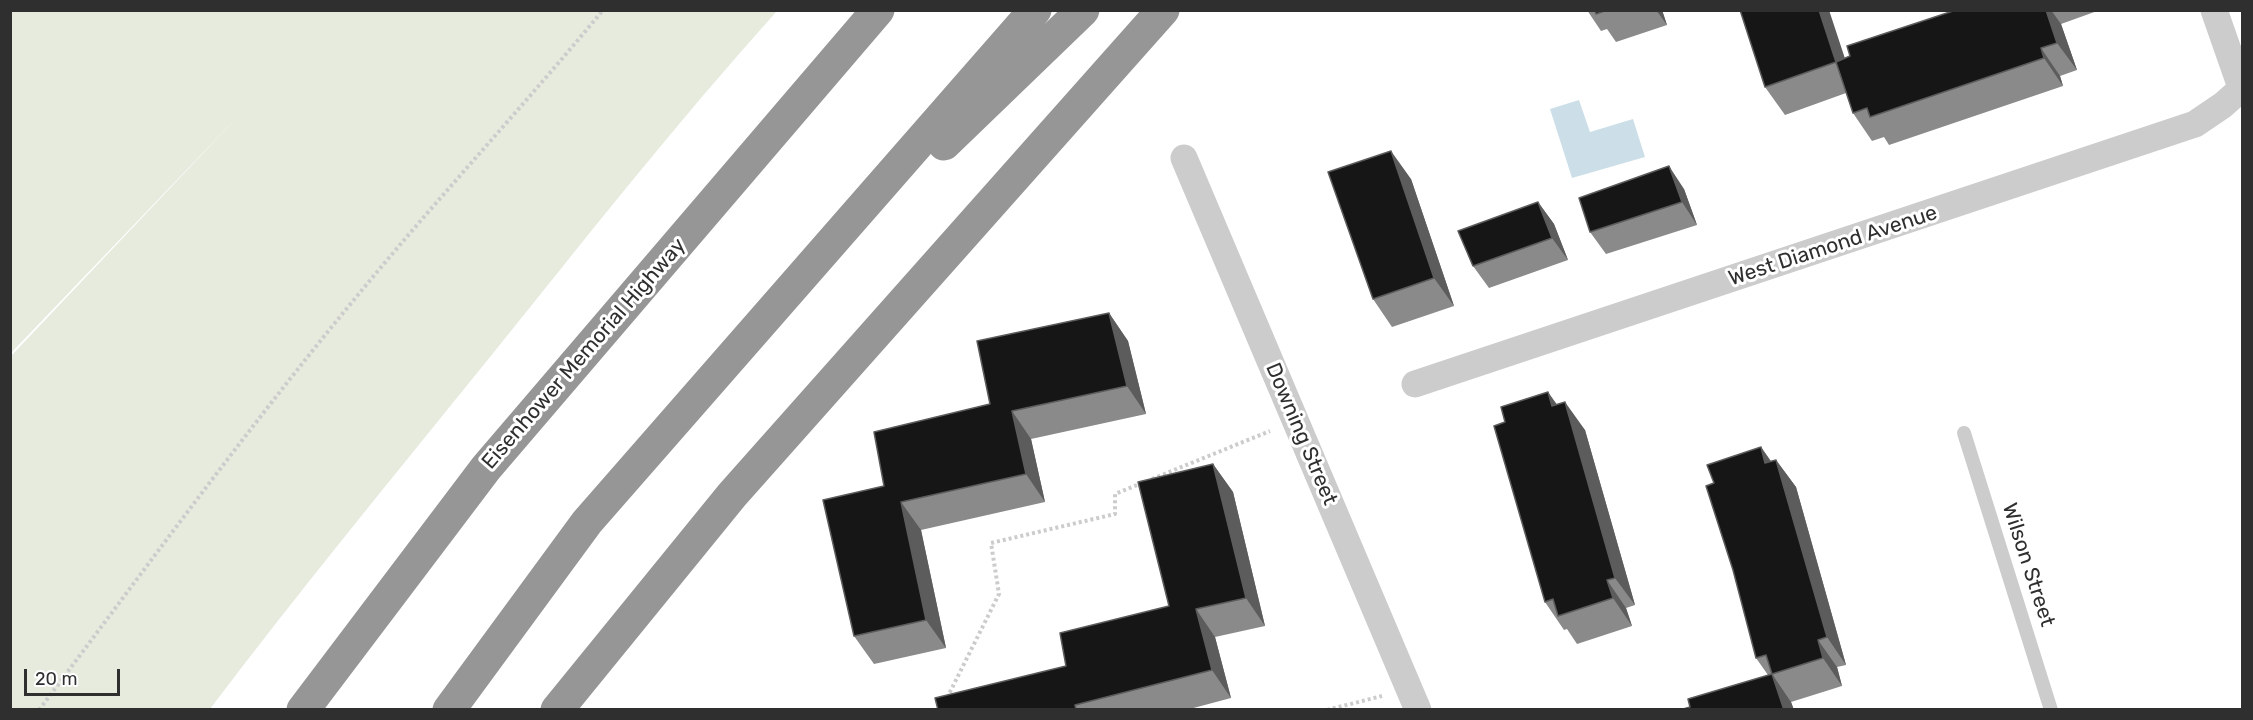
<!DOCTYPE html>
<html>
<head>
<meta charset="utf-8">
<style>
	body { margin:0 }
	#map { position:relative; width:2253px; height:720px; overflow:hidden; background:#fff; font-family:Rubik,sans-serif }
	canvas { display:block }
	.frame { position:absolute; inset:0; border:12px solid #2f2f2f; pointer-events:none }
	.scale { position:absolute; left:24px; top:669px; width:96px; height:27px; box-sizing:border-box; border:3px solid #2f2f2f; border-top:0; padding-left:8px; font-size:18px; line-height:21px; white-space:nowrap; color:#2f2f2f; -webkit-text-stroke:4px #fff; paint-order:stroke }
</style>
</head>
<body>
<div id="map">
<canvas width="2253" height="720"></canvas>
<div class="frame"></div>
<div class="scale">20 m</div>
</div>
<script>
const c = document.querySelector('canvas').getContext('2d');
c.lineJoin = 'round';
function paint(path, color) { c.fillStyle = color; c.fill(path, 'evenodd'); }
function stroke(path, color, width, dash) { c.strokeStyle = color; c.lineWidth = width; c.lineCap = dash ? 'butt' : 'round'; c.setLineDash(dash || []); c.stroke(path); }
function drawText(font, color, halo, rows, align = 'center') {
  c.font = font + ' Rubik,sans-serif'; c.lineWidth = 6; c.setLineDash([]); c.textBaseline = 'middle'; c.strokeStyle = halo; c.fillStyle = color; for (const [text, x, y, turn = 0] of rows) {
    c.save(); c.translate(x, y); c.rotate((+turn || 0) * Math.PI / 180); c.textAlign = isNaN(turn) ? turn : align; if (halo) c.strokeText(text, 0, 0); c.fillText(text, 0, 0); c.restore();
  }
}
paint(new Path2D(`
	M11 10H777V11C676 123 581 244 486 362 393 477 299 591 210 709L11 710V356L245 109 11 353Z`), '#e6ebde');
paint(new Path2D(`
	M1579 100 1590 132 1633 119 1645 157 1572 178 1550 109Z`), '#ccdfe8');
stroke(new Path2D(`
	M1152 479 1270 431
	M947 698 999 594 991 543 1115 514V494L1142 483
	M39 710C148 565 255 418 372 278 447 188 528 101 603 10
	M1327 710 1382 696`), '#ccc', 4, [3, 3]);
stroke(new Path2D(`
	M1964 433 2051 710`), '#ccc', 14);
stroke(new Path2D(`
	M2214 10 2242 90
	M1184 158 1418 710
	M1415 384 2195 124 2223 105 2241 89`), '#ccc', 27);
stroke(new Path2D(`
	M944 144 1083 10
	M303 710 486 468 878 10
	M449 710 587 522 1035 10
	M557 710 732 495 1163 10`), '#969696', 33);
paint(new Path2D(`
	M1587 10H1662L1667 25 1616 42 1607 29 1601 31Z
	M1956 10H2100L2061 24 2077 70 2060 76 2063 86 1889 145 1884 137 1872 141 1853 113 1846 93 1785 115 1765 87 1845 58Z
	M1411 179 1454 306 1392 327 1373 299Z
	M1684 189 1697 225 1606 254 1590 232Z
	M1538 202 1554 224 1568 260 1489 288 1473 266Z
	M1109 313 1128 341 1146 414 1031 439 1045 502 921 530 946 648 874 664 854 636 884 486Z
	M1557 404 1585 430 1635 605 1626 608 1632 626 1577 644 1567 629 1564 630 1545 602 1505 422Z
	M1761 447 1771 461 1776 460 1796 487 1846 665 1837 667 1842 686 1791 702 1794 710H1680L1690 707 1768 675 1756 658 1714 483Z
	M1213 464 1233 492 1265 626 1215 637 1231 698 1186 710H938L1066 666 1169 606Z`), '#8a8a8a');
paint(new Path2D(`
	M1656 10H1662L1667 25Z
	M1819 10H1829L1855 89 1836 62Z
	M2046 10H2051L2061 24 2077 70 2057 43Z
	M2041 48 2060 76 2063 86 2044 58Z
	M1391 151 1411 179 1454 306 1434 278Z
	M1669 166 1684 189 1697 225 1682 202Z
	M1538 202 1554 224 1568 260 1552 238Z
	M1109 313 1128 341 1146 414 1127 386Z
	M1548 392 1568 420 1552 406Z
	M1565 402 1585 430 1635 605 1615 578Z
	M1012 411 1031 439 1045 502 1026 474Z
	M1761 447 1780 475 1765 463Z
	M1776 460 1796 487 1846 665 1827 637Z
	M1213 464 1233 492 1265 626 1246 598Z
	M901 502 921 530 946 648 926 620Z
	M1607 580 1626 608 1632 626 1613 598Z
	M1196 609 1215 637 1231 698 1212 670Z
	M1818 640 1837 667 1842 686 1823 658Z
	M1772 674 1791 702 1794 710H1784Z`), '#5c5c5c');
const building = new Path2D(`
	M1595 10H1607L1596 14Z
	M1740 10H1819L1836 62 1765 87Z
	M1956 10H2046L2057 43 2041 48 2044 58 1870 117 1867 108 1853 113 1836 62 1850 56 1847 46Z
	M1391 151 1434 278 1373 299 1328 172Z
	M1669 166 1682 202 1590 232 1579 198Z
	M1538 202 1552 238 1473 266 1458 231Z
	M1109 313 1127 386 1012 411 1026 474 901 502 926 620 854 636 823 500 884 486 874 432 990 404 977 341Z
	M1548 392 1552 406 1565 402 1615 578 1607 580 1613 598 1558 616 1553 599 1545 602 1494 426 1505 422 1501 407Z
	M1761 447 1765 463 1776 460 1827 637 1818 640 1823 658 1772 674 1766 655 1756 658 1733 570 1706 486 1714 483 1707 465Z
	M1213 464 1246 598 1196 609 1212 670 1075 705 1076 710H938L935 698 1066 666 1060 633 1169 606 1138 482Z
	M1772 674 1784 710H1680L1690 707 1688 699Z`);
paint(building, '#161616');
stroke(building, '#5c5c5c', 1.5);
drawText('21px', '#2f2f2f', '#fff', [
	["West Diamond Avenue",1833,246,-18],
	["Eisenhower Memorial Highway",584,354,-49],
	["Downing Street",1301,434,67],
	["Wilson Street",2028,565,72]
]);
</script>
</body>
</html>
